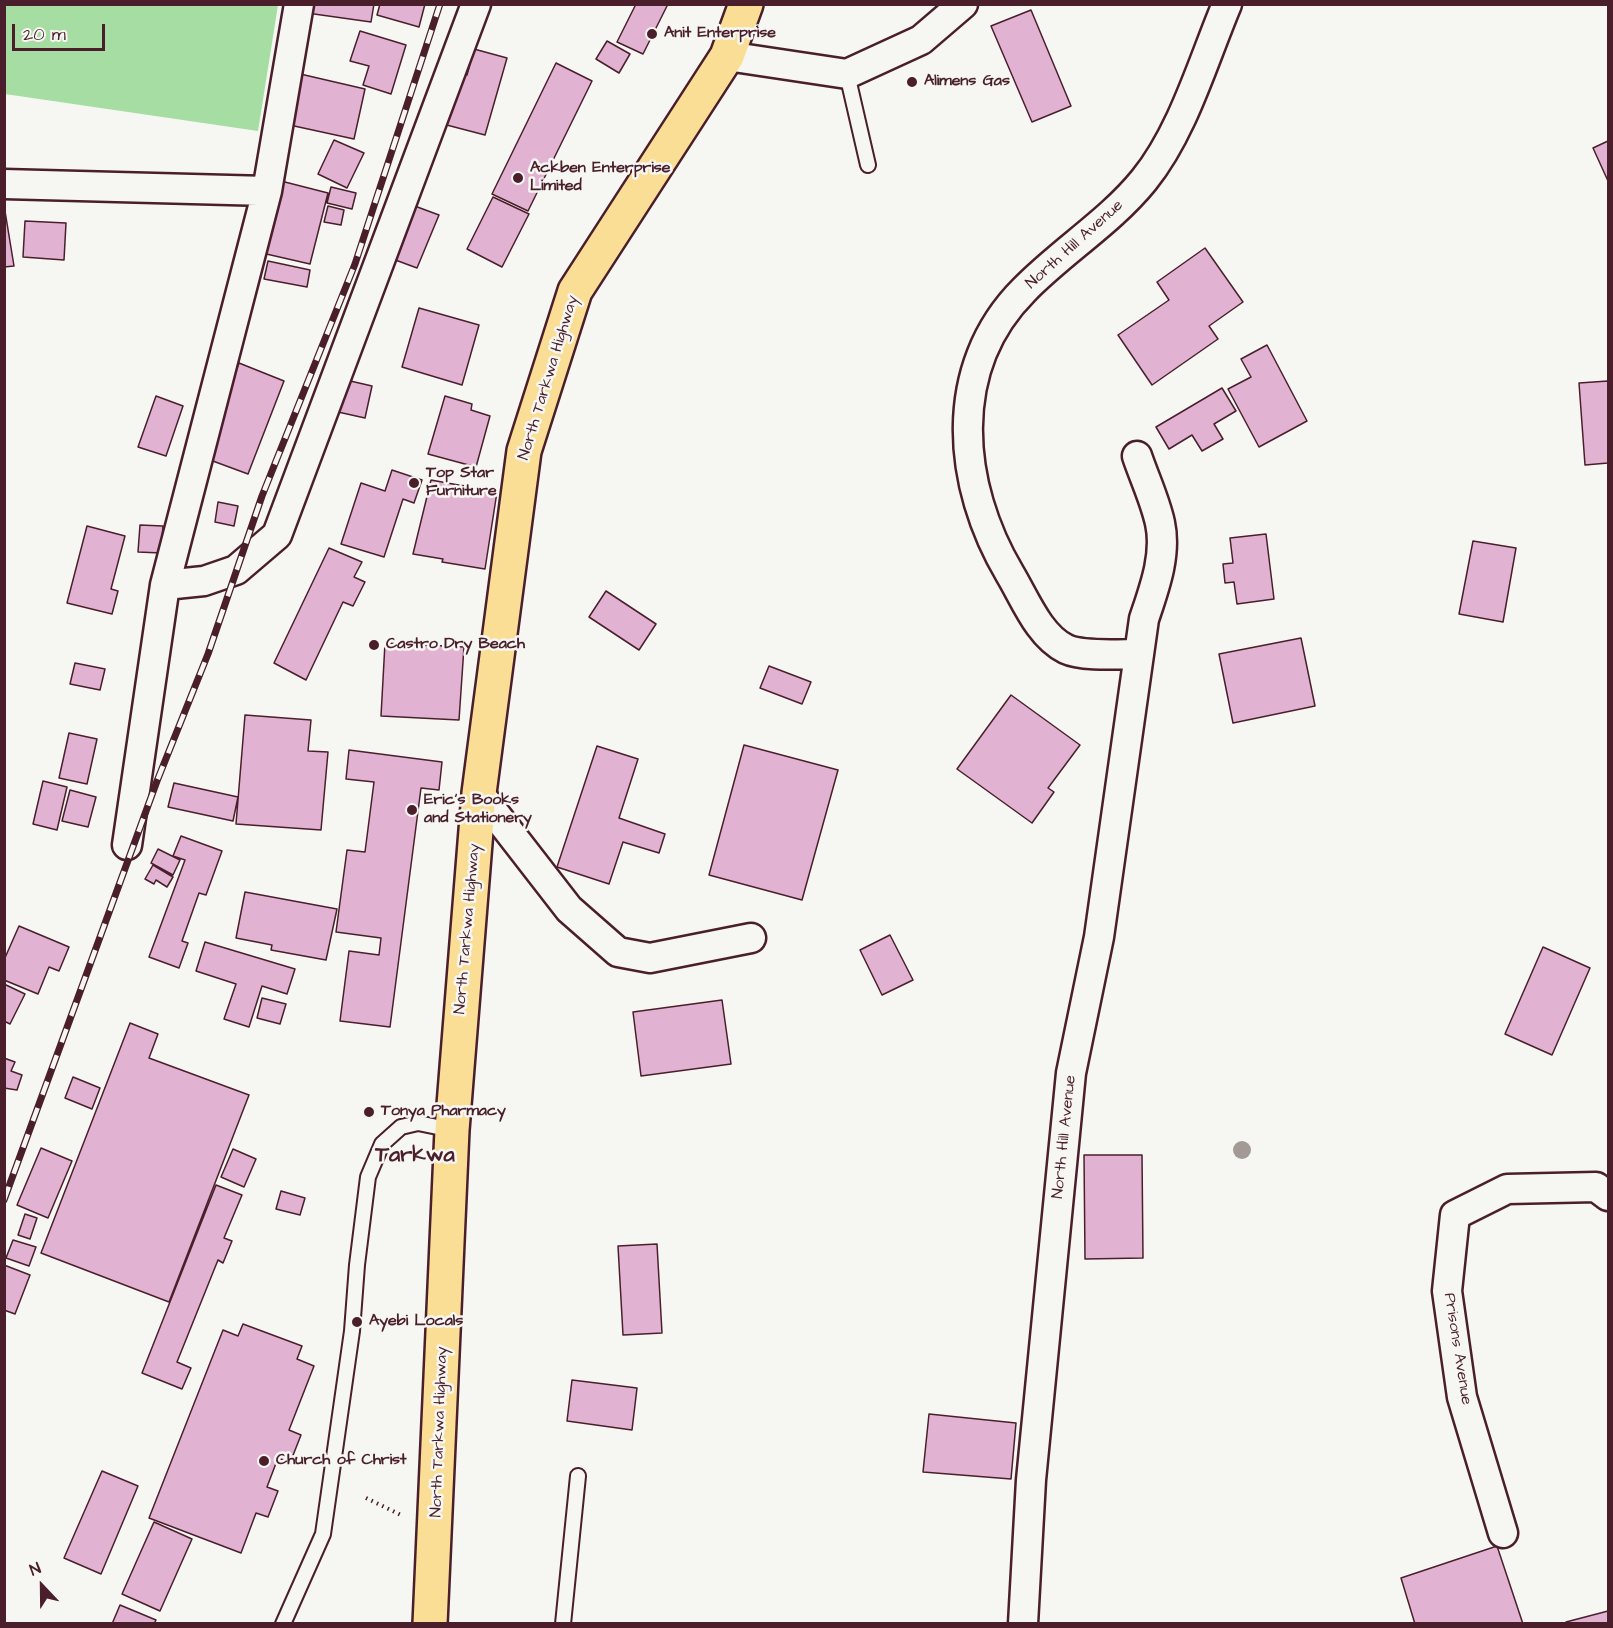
<!DOCTYPE html>
<html>
<head>
<meta charset="utf-8">
<style>
	body { margin:0 }
	#map { position:relative; width:1613px; height:1628px; overflow:hidden; background:#f6f6f2; font-family:"Architects Daughter",sans-serif }
	canvas { display:block }
	.frame { position:absolute; inset:0; border:6px solid #4a1f2b; pointer-events:none }
	.north { position:absolute; left:12px; top:1556px; width:60px; height:60px; -webkit-text-stroke:4px #f6f6f2; paint-order:stroke; rotate:338deg; font-size:16px; font-weight:700; line-height:24px; text-align:center; color:#4a1f2b }
	.north::after { content:''; display:block; margin:auto; width:21px; height:27px; background:#4a1f2b; clip-path:polygon(50% 0,100% 100%,50% 72%,0 100%) }
	.scale { position:absolute; left:12px; top:24px; width:93px; height:27px; box-sizing:border-box; border:3px solid #4a1f2b; border-top:0; padding-left:8px; font-size:18px; line-height:21px; white-space:nowrap; color:#4a1f2b; -webkit-text-stroke:4px #f6f6f2; paint-order:stroke }
</style>
</head>
<body>
<div id="map">
<canvas width="1613" height="1628"></canvas>
<div class="frame"></div>
<div class="north">N</div>
<div class="scale">20 m</div>
</div>
<script>
const c = document.querySelector('canvas').getContext('2d');
c.lineJoin = 'round';
function paint(path, color) { c.fillStyle = color; c.fill(path, 'evenodd'); }
function stroke(path, color, width, dash) { c.strokeStyle = color; c.lineWidth = width; c.lineCap = dash ? 'butt' : 'round'; c.setLineDash(dash || []); c.stroke(path); }
function drawText(font, color, halo, rows, align = 'center') {
  c.font = font + ' "Architects Daughter",sans-serif'; c.lineWidth = 5; c.setLineDash([]); c.textBaseline = 'middle'; c.strokeStyle = halo; c.fillStyle = color; for (const [text, x, y, turn = 0] of rows) {
    c.save(); c.translate(x, y); c.rotate((+turn || 0) * Math.PI / 180); c.textAlign = isNaN(turn) ? turn : align; if (halo) c.strokeText(text, 0, 0); c.fillText(text, 0, 0); c.restore();
  }
}
paint(new Path2D(`
	M5 4 278 5 258 131 5 94Z`), '#a5dda2');
const building = new Path2D(`
	M308 4H374L371 22 307 13Z
	M380 4H425L419 27 377 15Z
	M636 4H668L643 54 617 42Z
	M1031 10 1071 106 1032 122 991 26Z
	M360 31 406 45 391 94 363 85 369 66 350 61Z
	M607 41 630 54 619 73 596 59Z
	M474 49 507 58 485 135 439 123 453 71 467 75Z
	M556 63 592 81 528 211 492 194Z
	M296 73 365 89 354 139 285 124Z
	M334 140 364 153 347 188 318 174Z
	M1608 141V181L1593 148Z
	M281 181 328 193 310 264 262 253Z
	M331 187 356 193 352 209 327 203Z
	M493 197 529 214 502 267 467 249Z
	M4 205 14 266 4 267Z
	M412 205 439 215 417 268 390 258Z
	M328 206 344 210 341 225 324 222Z
	M25 221 66 223 64 260 23 257Z
	M1205 248 1243 302 1209 326 1218 339 1152 385 1118 335 1169 300 1157 282Z
	M268 261 310 270 307 287 264 279Z
	M419 308 479 325 462 385 402 367Z
	M1267 345 1307 421 1259 447 1228 389 1251 377 1241 359Z
	M239 363 284 381 248 474 202 457Z
	M346 380 372 386 365 418 338 412Z
	M1608 381V463L1585 465 1579 383Z
	M1222 388 1236 411 1214 424 1223 439 1202 451 1192 435 1169 449 1156 427Z
	M156 396 183 406 166 456 138 447Z
	M445 396 472 404 471 410 490 416 476 467 428 454Z
	M392 470 422 480 414 503 403 499 384 557 341 544 361 483 385 491Z
	M431 480 497 492 485 569 442 562 443 559 413 554Z
	M218 502 238 506 234 526 215 522Z
	M140 525 163 526 161 553 138 552Z
	M87 526 125 536 111 589 118 591 112 614 67 603Z
	M1266 534 1274 599 1237 604 1234 582 1225 583 1223 564 1233 563 1230 538Z
	M1473 541 1516 548 1503 622 1459 614Z
	M329 548 362 562 354 577 365 582 353 606 343 602 306 680 274 663Z
	M606 591 656 624 639 650 589 617Z
	M1301 638 1315 706 1233 723 1219 654Z
	M385 643 464 647 459 720 381 716Z
	M75 663 105 669 100 690 70 684Z
	M769 666 811 682 802 704 760 688Z
	M1011 695 1080 745 1048 788 1054 792 1032 823 957 769Z
	M245 715 311 720 308 751 328 752 321 830 236 824Z
	M69 733 97 739 87 784 59 778Z
	M744 745 838 770 802 900 709 875Z
	M597 746 638 759 619 818 665 834 659 853 623 842 609 884 557 867Z
	M349 750 442 762 439 790 421 788 390 1027 340 1021 349 951 379 955 381 938 336 932 347 850 365 852 374 782 346 779Z
	M43 781 67 787 57 830 33 824Z
	M174 783 238 797 233 821 168 807Z
	M70 790 96 797 88 827 62 821Z
	M181 836 222 851 206 895 199 893 182 941 188 943 179 968 149 957 185 860 173 856Z
	M158 849 180 860 173 875 151 863Z
	M153 865 173 877 167 887 156 880 154 884 145 879Z
	M245 892 337 909 326 960 271 950 272 945 236 938Z
	M19 926 69 947 59 971 49 967 38 994 4 980V960Z
	M890 935 913 980 882 995 860 950Z
	M205 942 295 969 287 994 262 986 249 1027 224 1019 236 984 196 971Z
	M1543 947 1590 968 1552 1055 1505 1034Z
	M4 984 25 994 10 1024 4 1021Z
	M262 998 286 1004 280 1024 257 1018Z
	M722 1000 731 1064 641 1076 633 1012Z
	M130 1023 158 1034 149 1058 249 1095 169 1302 41 1253Z
	M4 1058 15 1062 11 1071 22 1075 17 1090 4 1088Z
	M73 1077 100 1088 92 1109 65 1098Z
	M41 1148 72 1161 48 1218 17 1205Z
	M233 1149 256 1159 244 1187 221 1177Z
	M1084 1155H1142L1143 1258 1085 1259Z
	M216 1185 242 1195 224 1238 232 1241 223 1263 218 1260 177 1362 191 1368 182 1389 142 1373Z
	M281 1191 305 1198 300 1215 276 1209Z
	M25 1214 37 1218 30 1239 18 1235Z
	M13 1240 36 1247 29 1266 6 1258Z
	M657 1244 662 1333 623 1335 618 1246Z
	M4 1265 30 1275 15 1314 4 1310Z
	M243 1324 302 1346 297 1359 314 1366 289 1430 301 1435 290 1463 278 1458 267 1487 278 1491 268 1517 256 1513 241 1553 149 1518 223 1330 238 1336Z
	M572 1380 637 1388 632 1430 567 1421Z
	M929 1414 1016 1423 1011 1479 923 1472Z
	M102 1471 138 1486 101 1574 64 1558Z
	M154 1522 192 1539 160 1611 122 1594Z
	M1497 1546 1523 1624H1415L1401 1578Z
	M120 1605 156 1620 154 1624H112Z
	M1608 1611V1624H1566V1622Z`);
paint(building, '#e2b2d2');
stroke(building, '#4a1f2b', 1.5);
const lane = new Path2D(`
	M847 74 868 165
	M283 1624 323 1534 352 1331 357 1265 368 1177 382 1144 401 1127 418 1123 452 1130
	M563 1624 578 1476`);
const street = new Path2D(`
	M727 56 847 74 921 40 963 4
	M4 184 267 191
	M165 585 204 581 236 570 277 535 476 4
	M1138 654C1120 654 1083 657 1066 649 1039 636 1025 599 1010 574 957 485 946 368 1024 290 1062 251 1110 222 1144 180 1183 132 1203 61 1227 4
	M479 793 569 909 618 952 650 958 751 938
	M127 845 165 585 267 191 299 4
	M1503 1533 1462 1397 1447 1291 1455 1215 1507 1189 1596 1187 1608 1196
	M1023 1624 1031 1480 1071 1073 1099 937 1144 619C1154 589 1167 555 1160 523 1155 500 1144 477 1137 456`);
const primary = new Path2D(`
	M430 1624 452 1130 479 793 524 451 575 291 727 56 746 4`);
stroke(lane, '#4a1f2b', 18);
stroke(street, '#4a1f2b', 33);
stroke(primary, '#4a1f2b', 38);
stroke(new Path2D(`
	M366 1498 403 1516`), '#4a1f2b', 4, [1.5, 4.5]);
stroke(lane, '#f6f6f2', 14);
stroke(street, '#f6f6f2', 28);
stroke(primary, '#fbde96', 33);
const rail = new Path2D(`
	M4 1200 157 781 208 654 262 496 355 264 440 4`);
stroke(rail, '#4a1f2b', 7);
stroke(rail, '#f6f6f2', 4.5, [14]);
c.fillStyle = '#a49a95';
for (const [x, y] of [
	[1242,1150]
]) { c.beginPath(); c.arc(x, y, 9, 0, 2 * Math.PI); c.fill(); }
for (const [x, y, r, color] of [
	[652,34,6,"#4a1f2b"],
	[912,82,6,"#4a1f2b"],
	[518,178,6,"#4a1f2b"],
	[414,483,6,"#4a1f2b"],
	[374,645,6,"#4a1f2b"],
	[412,810,6,"#4a1f2b"],
	[369,1112,6,"#4a1f2b"],
	[357,1322,6,"#4a1f2b"],
	[264,1461,6,"#4a1f2b"]
]) { const dot = new Path2D(); dot.arc(x, y, r, 0, 2 * Math.PI); c.fillStyle = color; c.fill(dot); stroke(dot, '#f6f6f2', 2); }
drawText('bold 16px', '#4a1f2b', '#f6f6f2', [
	["Anit Enterprise",664,34],
	["Alimens Gas",924,82],
	["Ackben Enterprise",530,169],
	["Limited",530,187],
	["Top Star",426,474],
	["Furniture",426,492],
	["Castro Dry Beach",386,645],
	["Eric's Books",424,801],
	["and Stationery",424,819],
	["Tonya Pharmacy",381,1112],
	["Ayebi Locals",369,1322],
	["Church of Christ",276,1461]
], 'left');
drawText('16px', '#4a1f2b', '#f6f6f2', [
	["North Hill Avenue",1075,245,-42],
	["North Tarkwa Highway",549,378,-73],
	["North Tarkwa Highway",468,929,-85],
	["North Hill Avenue",1065,1137,-84],
	["Prisons Avenue",1457,1349,81],
	["North Tarkwa Highway",440,1432,-88]
]);
drawText('bold 22px', '#4a1f2b', '#f6f6f2', [
	["Tarkwa",415,1156]
]);
</script>
</body>
</html>
